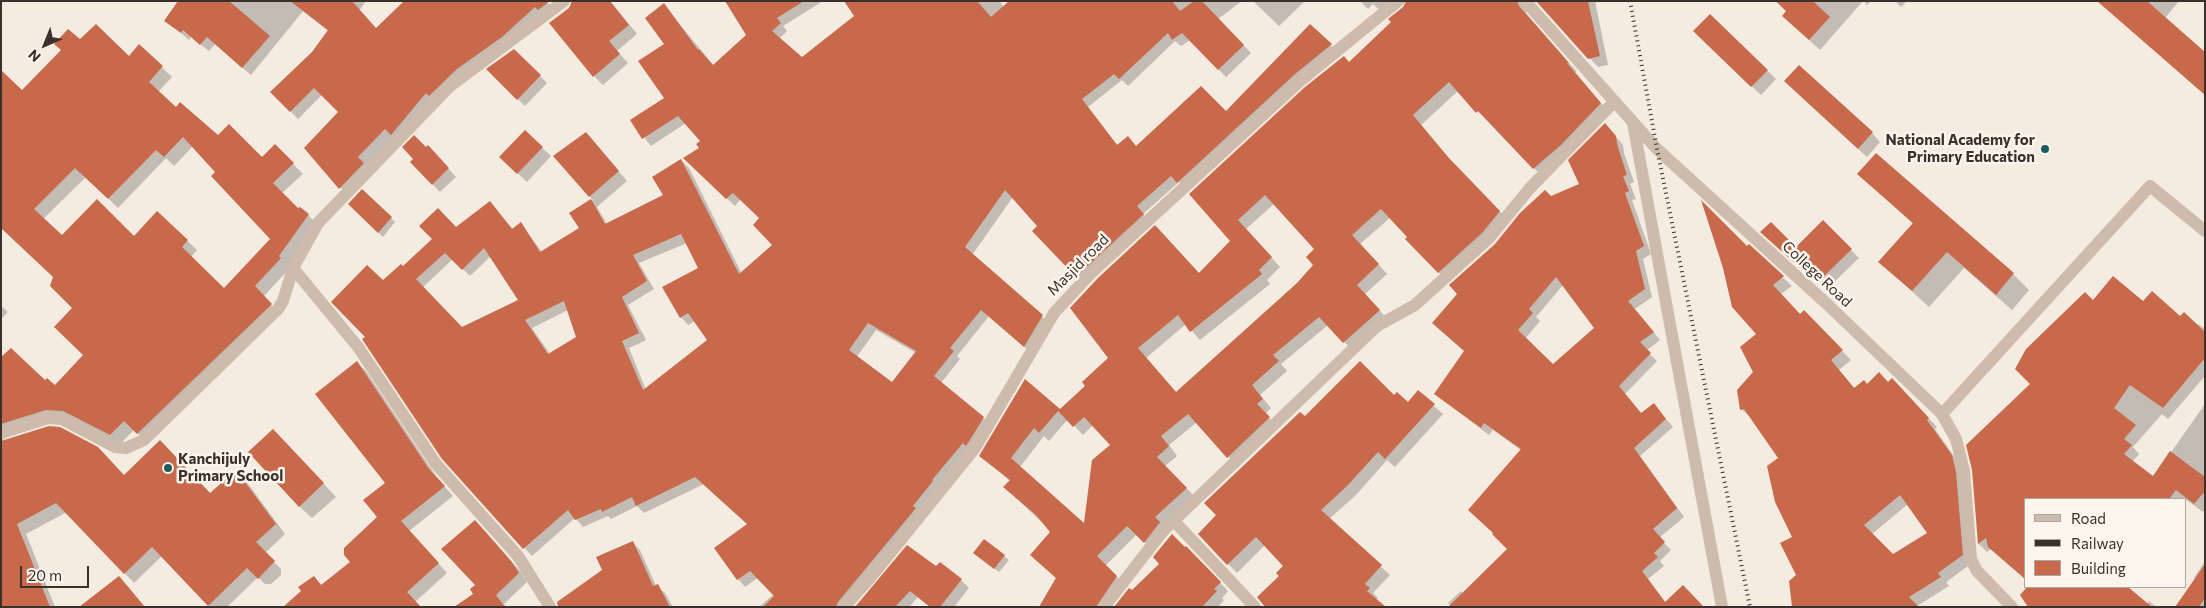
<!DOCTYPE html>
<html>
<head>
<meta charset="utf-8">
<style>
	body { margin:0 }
	#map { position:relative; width:2206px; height:608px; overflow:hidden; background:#f4ebe1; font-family:Commissioner,sans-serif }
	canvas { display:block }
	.frame { position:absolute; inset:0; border:2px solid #3b302b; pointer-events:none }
	.legend { position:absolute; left:2024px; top:498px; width:162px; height:90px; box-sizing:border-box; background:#fbf5ee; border:1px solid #aea6a0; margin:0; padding:6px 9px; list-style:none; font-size:15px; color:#3b302b }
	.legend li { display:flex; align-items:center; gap:10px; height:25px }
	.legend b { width:25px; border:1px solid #aea6a0 }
	.north { position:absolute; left:20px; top:20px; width:50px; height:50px; -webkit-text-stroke:4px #fbf5ee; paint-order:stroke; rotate:224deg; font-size:14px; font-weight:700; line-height:20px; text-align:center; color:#3b302b }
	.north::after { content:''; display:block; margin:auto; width:18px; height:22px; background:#3b302b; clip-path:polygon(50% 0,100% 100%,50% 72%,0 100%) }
	.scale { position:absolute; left:20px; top:566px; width:69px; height:22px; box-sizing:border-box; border:2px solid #3b302b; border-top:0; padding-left:6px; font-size:15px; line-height:18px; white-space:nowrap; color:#3b302b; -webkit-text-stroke:4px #fbf5ee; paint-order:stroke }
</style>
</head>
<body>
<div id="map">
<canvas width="2206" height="608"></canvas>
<div class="frame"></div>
<ul class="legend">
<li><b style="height:6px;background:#cdbbac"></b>Road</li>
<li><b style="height:6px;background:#3b302b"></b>Railway</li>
<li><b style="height:14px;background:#c8694b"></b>Building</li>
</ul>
<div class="north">N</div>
<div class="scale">20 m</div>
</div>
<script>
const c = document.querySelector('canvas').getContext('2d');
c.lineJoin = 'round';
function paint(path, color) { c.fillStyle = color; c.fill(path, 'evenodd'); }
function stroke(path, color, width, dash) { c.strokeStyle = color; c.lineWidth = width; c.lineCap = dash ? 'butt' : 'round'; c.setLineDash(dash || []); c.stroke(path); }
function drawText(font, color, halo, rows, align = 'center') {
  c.font = font + ' Commissioner,sans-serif'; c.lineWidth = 5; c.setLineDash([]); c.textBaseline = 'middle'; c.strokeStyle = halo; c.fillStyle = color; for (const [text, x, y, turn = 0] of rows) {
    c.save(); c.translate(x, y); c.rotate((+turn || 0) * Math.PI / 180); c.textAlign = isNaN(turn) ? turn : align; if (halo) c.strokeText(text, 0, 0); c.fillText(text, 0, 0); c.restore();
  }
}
paint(new Path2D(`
	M179 1H366L359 11 376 29 546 1 552 7 465 76 348 196 306 148 340 112 322 95 298 119 272 92 313 53 328 31 303 11 251 75 215 44 209 51 191 37 189 40 166 20Z
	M592 1H610L637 34 617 51 628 63 603 85 594 76Z
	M727 1H823L783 26 787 31 779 39 802 58 856 17 846 1H1000L1004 8 1011 1H1242L1218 19 1251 53 1226 77 1190 40 1181 46 1175 41 1128 86 1122 80 1088 107 1118 146 1136 147 1226 113 1310 26 1339 53 1186 189 1179 182 1143 214 1150 222 1085 284 1034 231 1039 226 1013 197 972 255 1050 324 1032 354 989 316 957 356 960 359 941 383 991 425 849 607H759L839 537 830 525 745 587 738 579 749 524 704 484 644 513 637 506 611 519 608 516 583 527 575 518 532 556 443 458 367 337 383 282 490 203 513 229 521 224 542 252 580 229 570 213 593 200 555 156 594 143 627 181 597 207 607 224 665 196 681 160 689 168 742 274 774 245 761 218 741 199 735 206 685 158 701 148 702 141 686 123 651 146 631 121 665 98 664 5 714 66 748 35ZM687 243 700 268 681 317 688 325 695 321 709 341 646 390 629 348 646 340 628 305 654 289 639 263ZM491 256 520 300 460 328 423 287 453 259 470 276ZM568 310 578 337 550 354 532 328ZM876 330 916 353 892 384 856 358Z
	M1253 1H1305L1279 26Z
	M1360 1H1595L1608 65 1598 67 1537 2 1529 3 1526 13 1577 72H1575L1609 113 1543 177 1458 91 1421 125 1457 168 1509 221 1448 282 1407 239 1409 237 1391 217 1360 244 1387 274 1365 294 1388 320 1353 351 1328 325 1281 364 1287 371 1260 395 1271 408 1265 414 1278 427 1237 466 1197 422 1169 445 1177 456 1165 466 1195 497 1153 551 1137 534 1105 566 1126 586 1100 607H1039L1056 578 1052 532 1014 496 1010 481 981 456 1025 381 1060 411 1231 241 1190 194 1349 63 1393 23 1407 5 1406 2 1386 16 1373 4 1368 9ZM1274 204 1316 250 1315 265 1298 284 1177 393 1146 358 1186 324 1200 340 1270 284 1267 280 1280 267 1246 229ZM1068 419 1083 435 1093 425 1112 445 1085 526 1020 467 1044 436 1049 441Z
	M1775 1H1863L1820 50 1794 26 1787 12Z
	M1864 1H1871L1867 5Z
	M1895 1H1907L1901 7Z
	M2099 1H2179L2165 18 2203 52 2205 51V95Z
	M1710 15 1776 79 1761 95 1694 31Z
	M80 41 129 57 139 46 172 77 158 92 176 108 218 137 262 159 275 146 303 174 282 193 299 210 308 215 318 225 289 269 263 297 280 314 148 443 134 430 120 444 59 419 8 435 1 442V359L55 387 85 355 74 308 54 277 1 228 22 92ZM193 146 217 172 272 239 224 290 191 257 197 250 157 213 134 238 62 237 43 219 86 177 118 208 166 158 174 166Z
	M514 50 547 83 525 106 488 70Z
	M1794 90 1872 133 1880 142 1867 157Z
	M1612 132 1623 145 1624 153 1634 182 1630 184 1636 199 1632 200 1651 254 1643 259 1652 297 1635 309 1660 340 1646 351 1657 361 1625 394 1642 414 1654 405 1673 427 1640 456 1684 517 1659 538 1671 550 1660 561 1664 566 1648 579 1666 603 1703 607H1452L1448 603 1461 591 1463 594 1509 549 1522 451 1493 430 1489 435 1435 394 1466 352 1551 197 1581 185ZM1563 285 1595 328 1553 366 1525 339 1540 321 1536 317Z
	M428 147 456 177 440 192 411 162Z
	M542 148 551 156 527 182 510 166Z
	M1859 174 2013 274 2029 290 2012 310 1964 268 1929 307 1880 262 1913 224Z
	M362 190 395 222 383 237 349 204Z
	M1823 222 1859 258 1827 289 1809 272 1806 273 1770 240 1796 249Z
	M1749 246 1792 286 1781 294 1800 316 1804 312 1851 360 1839 370 1855 389 1867 385 1889 383 1901 389 1937 427 1935 429 1960 465 1971 564 1946 582 1949 586 1917 606 1797 575 1794 538 1780 458 1752 418 1742 410 1754 372 1758 334 1747 248ZM1908 504 1928 534 1893 555 1872 534Z
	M2093 302 2143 303 2196 326 2198 324 2205 329V376L2168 419 2162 414 2133 447 2139 454 2132 462 2153 478 2205 404V509L2203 512 2184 498 2183 499H2025L1991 549 1987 552 1979 544 1973 470 2031 384Z
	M1 306 8 312 1 319Z
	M357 362 366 371 438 479 453 496 409 531 447 573 415 602 303 592 314 577 322 586 352 563 379 518 386 484Z
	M1418 392 1443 414 1395 467 1387 460 1356 495 1329 519 1390 575 1373 593 1378 598 1376 600 1280 577 1285 566 1265 545 1237 573 1199 534 1305 418 1394 397 1408 404Z
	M1 443 124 476 210 495 236 471 246 481 285 534 265 553 281 569V575L271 584H265L258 577 227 607H211L162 556 134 583 67 512 26 534 55 607H1Z
	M286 443 336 497 312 518 299 506Z
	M484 530 520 571 527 582 504 604 506 607H456L475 594Z
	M632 542 640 550 656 586 665 593 673 607H559L604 570Z
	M1004 556 1009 560 999 572 979 557Z
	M1194 556 1228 591 1222 598 1224 600 1218 607H1121L1132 592Z
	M2205 561V607H2176L2196 579 2194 578Z
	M936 568 961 580 969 588 954 607H930L918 597 909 607H856Z
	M2028 587H2126L2147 604 2149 601 2156 607H2030L2021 595Z`), '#0003');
paint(new Path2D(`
	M178 1H229L270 36 242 68 207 37 200 45 183 30 181 33 164 21Z
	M290 1H352L376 28 404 1H550L538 10 535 7 502 37 457 69 429 96 426 93 391 135 385 129 358 157 364 163 339 189 304 148 338 112 314 88 290 112 270 92 312 52 328 30Z
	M572 1H610L629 25 609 41 620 54 593 77 549 23 569 8Z
	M725 1H804L777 18 781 23 772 31 802 57 854 16 844 1H977L991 17 1009 1H1172L1180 11 1194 1H1202L1244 45 1218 70 1182 33 1172 40 1168 33 1119 79 1114 74 1082 99 1117 145 1128 136 1136 146 1201 86 1226 111 1310 24 1332 44 1294 75 1177 183 1171 176 1137 206 1144 214 1076 277 1032 231 1037 226 1005 190 965 247 1043 315 1024 347 981 310 950 348 954 351 934 376 984 417 968 443 966 446 963 443 932 480 933 481 913 506 916 508 838 602 836 607H763L774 596 750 571 737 580 714 548 747 524 695 477 636 506 632 497 602 512 601 509 575 520 568 510 523 549 442 459 362 339 365 337 331 302 367 265 383 280 401 264 403 266 432 239 419 226 438 208 456 227 490 201 512 229 521 222 540 252 579 228 569 213 591 199 605 224 663 195 652 177 681 159 739 274 772 245 753 225 759 218 733 193 726 199 683 158 699 148 696 144 700 141 678 116 642 139 630 120 664 98 638 61 664 44 645 18 664 3 698 50 699 49 713 65 746 35ZM681 234 698 268 662 287 680 318 688 313 707 340 643 390 622 341 639 333 622 297 647 281 633 255ZM484 248 518 300 462 327 416 279 445 253 462 270ZM564 301 576 337 548 354 525 320ZM868 323 916 351 892 382 849 350Z
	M1406 1H1517L1519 6 1569 63H1567L1601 103 1561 145 1533 169 1478 111 1476 113 1449 82 1413 115 1448 157 1500 211 1483 232 1438 273 1405 239 1407 237 1381 209 1352 235 1379 264 1357 285 1380 310 1343 343 1319 317 1273 355 1279 361 1252 385 1263 399 1257 404 1270 417 1227 458 1188 414 1161 436 1169 446 1157 457 1187 488 1155 517 1160 522 1144 543 1127 526 1097 556 1117 576 1096 607H1039L1056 578 1030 555 1050 532 1036 515 1003 487 1010 480 979 456 1025 379 1060 409 1085 386 1082 382 1108 358 1070 308 1098 278 1155 225 1199 273 1230 241 1189 194 1305 87 1344 56 1349 62 1391 22 1388 19 1403 7ZM1265 195 1314 249 1306 257 1313 265 1297 283 1176 392 1138 348 1178 315 1190 332 1262 274 1259 270 1272 257 1238 220ZM1058 411 1073 427 1084 417 1110 445 1092 460 1084 523 1011 458 1034 428 1039 433Z
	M1536 1H1588L1600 56 1588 59Z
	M1776 1H1813L1830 17 1809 40 1782 16 1786 11Z
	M2097 1H2147L2205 52V95Z
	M1710 14 1768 70 1751 87 1693 31Z
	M96 24 129 56 139 44 163 66 149 82 176 107 180 102 218 135 229 124 262 157 275 144 294 163 273 183 298 208 300 207 309 214 279 256 281 258 255 286 272 304 137 434 124 421 110 435 63 411 46 410 1 424V357L11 348 45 380 47 378 55 385 83 355 54 327 72 308 50 286 53 277 1 228V70L22 90 61 50 54 44 68 29 80 39ZM183 137 215 172 211 176 270 239 224 288 182 247 188 240 157 211 134 236 97 199 62 235 34 209 75 168 108 199 156 150 164 157Z
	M514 49 541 75 517 100 486 69Z
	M1799 65 1873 132 1858 149 1784 81Z
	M1605 123 1616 136 1617 144 1627 175 1623 176 1629 191 1625 193 1644 246 1636 251 1645 289 1628 301 1654 332 1640 342 1651 353 1619 386 1641 413 1654 403 1666 419 1634 448 1677 508 1653 529 1665 542 1654 553 1658 557 1642 571 1665 602 1683 585 1704 607H1448L1507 549 1492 534 1493 533 1468 510 1521 449 1484 423 1481 428 1434 394 1464 351 1432 323 1457 294 1449 285 1495 244 1520 213 1545 190 1551 196 1579 184 1568 160ZM1556 277 1594 328 1553 364 1518 330 1533 313 1529 309Z
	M525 130 543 147 517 174 499 157Z
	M586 132 619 171 589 197 553 156Z
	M414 135 426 147 428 145 449 168 432 185 410 162 413 159 402 147Z
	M1876 153 2014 273 1996 295 1947 252 1912 291 1878 262 1913 223 1857 174Z
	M362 189 392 217 378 233 348 204Z
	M1701 200 1747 246 1749 244 1784 276 1773 285 1800 314 1804 310 1843 350 1831 360 1854 388 1864 380 1867 384 1879 372 1888 382 1892 378 1929 418 1927 420 1952 455 1956 472 1963 555 1938 573 1941 577 1909 597 1919 607H1792L1789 581 1796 575 1780 543 1792 537 1775 502 1767 466 1778 458 1744 409 1740 410 1737 390 1753 372 1740 347 1756 334 1732 307 1723 268ZM1900 495 1927 533 1893 554 1864 525Z
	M1823 220 1852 249 1818 282 1800 264 1798 266 1760 232 1771 222 1796 247Z
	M2113 276 2143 301 2152 291 2180 316 2184 312 2205 332V358L2163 408 2130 385 2114 408 2136 425 2124 439 2132 445 2124 454 2153 476 2170 451 2205 477V491L2194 504 2176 490 2169 499H2025V579L1988 547 1986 538 1978 544 1972 470 1966 445 2030 384 2015 369 2026 349 2085 292 2093 300Z
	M357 361 429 469 445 486 401 521 439 563 407 592 421 607H283L301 591 298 587 314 576 321 585 350 562 344 555V548L377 517 363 500 385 483 315 394Z
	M1360 361 1394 395 1397 392 1408 402 1418 390 1435 404 1385 459 1378 452 1347 486 1321 510 1382 565 1365 584 1370 588 1367 591 1386 607H1265L1257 597 1279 576 1276 573 1283 566 1256 537 1227 565 1198 534 1216 515 1204 503 1300 412 1305 416Z
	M49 426 60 427 98 447 124 475 160 440 210 493 236 470 276 524 256 542 275 561 258 579 247 568 208 606 152 547 124 574 56 503 17 524 50 607H1V441Z
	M273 429 324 483 299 507 248 452Z
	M475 520 511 561 519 573 496 595 505 607H454L473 594 470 589 475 585 441 549Z
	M1172 534 1185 547 1186 546 1221 582 1214 589 1217 591 1202 607H1114L1129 588 1132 590 1159 564 1153 557Z
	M984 539 1005 555 994 569 973 553Z
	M633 541 653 586 658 584 670 607H558L557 602 602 570 596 557Z
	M907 545 936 566 940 562 962 579 940 607H930L910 591 895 607H855Z
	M2205 564V598L2199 607H2175Z
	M119 576 145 607H79Z
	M2027 587H2128L2152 607H2028L2020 595Z`), '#c8694b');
stroke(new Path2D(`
	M1525 1 1657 149 1828 305 1942 414 1956 439 1964 471 1971 559 1977 571 2012 607
	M1633 123 1722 607
	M293 268 358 347 436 464 518 556 550 607
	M1942 414 2150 186 2205 231
	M1 433 48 418 62 419 115 447 126 448 144 440 278 309 283 301 293 268 318 223 449 87 564 1
	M1174 521 1255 607
	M844 607 870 578 975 448 1054 313 1092 272 1300 81 1398 1
	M1104 607 1163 531 1377 326 1415 305 1489 238 1530 188 1614 102`), '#cdbbac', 12);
stroke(new Path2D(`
	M1630 1 1657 149 1750 607`), '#3b302b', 4, [1, 4]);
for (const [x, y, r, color] of [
	[2045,149,5,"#1f5a5e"],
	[168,468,5,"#1f5a5e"]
]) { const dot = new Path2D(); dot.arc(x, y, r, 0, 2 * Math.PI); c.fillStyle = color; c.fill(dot); stroke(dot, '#fbf5ee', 2); }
drawText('bold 15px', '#3b302b', '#fbf5ee', [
	["National Academy for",2035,140],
	["Primary Education",2035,157],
	["Kanchijuly",178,459,"left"],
	["Primary School",178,476,"left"]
], 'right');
drawText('15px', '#3b302b', '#fbf5ee', [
	["Masjid road",1078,265,-45],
	["College Road",1817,274,43]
]);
</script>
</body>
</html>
